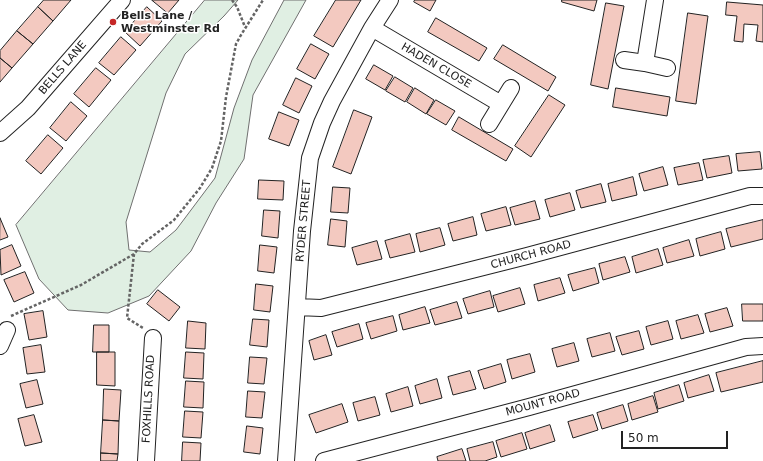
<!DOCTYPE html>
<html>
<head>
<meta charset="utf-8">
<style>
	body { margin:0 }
	#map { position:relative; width:763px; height:461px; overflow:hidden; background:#fff; font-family:"DejaVu Sans",sans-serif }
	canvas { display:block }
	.scale { position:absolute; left:621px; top:431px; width:107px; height:18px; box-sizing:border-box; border:2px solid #222; border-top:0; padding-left:5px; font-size:12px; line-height:14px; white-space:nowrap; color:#222; -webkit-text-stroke:3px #fff; paint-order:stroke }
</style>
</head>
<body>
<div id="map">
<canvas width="763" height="461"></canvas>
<div class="scale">50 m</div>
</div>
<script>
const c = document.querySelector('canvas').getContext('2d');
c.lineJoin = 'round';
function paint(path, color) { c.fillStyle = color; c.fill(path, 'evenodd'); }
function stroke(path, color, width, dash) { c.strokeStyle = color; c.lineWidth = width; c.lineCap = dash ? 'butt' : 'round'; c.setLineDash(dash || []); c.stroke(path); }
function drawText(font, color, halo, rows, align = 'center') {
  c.font = font + ' "DejaVu Sans",sans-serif'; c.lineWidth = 3; c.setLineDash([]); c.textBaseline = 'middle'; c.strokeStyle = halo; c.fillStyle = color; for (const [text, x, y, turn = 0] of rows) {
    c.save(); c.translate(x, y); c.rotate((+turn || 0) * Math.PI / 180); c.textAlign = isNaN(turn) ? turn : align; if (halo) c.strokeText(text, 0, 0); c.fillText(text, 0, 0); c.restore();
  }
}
const green = new Path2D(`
	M205 0H238L224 16 185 54 166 93 126 222 129 250 150 252 176 230 215 178 234 108 252 60 284 0H306L253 95 244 159 216 203 191 251 149 296 108 313 68 310 39 279 16 225Z`);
paint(green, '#e0efe3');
stroke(green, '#6f6f6f', 1);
const building = new Path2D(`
	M44 0H71L53 21 38 7Z
	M152 0H179L168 13Z
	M336 0H361L333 47 314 36Z
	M415 0H436L430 11 414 2Z
	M562 0H597L594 11 562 2Z
	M727 2 763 5V42L756 41 758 25 744 24 743 42 734 41 737 16 726 15Z
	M606 3 624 6 608 89 591 85Z
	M38 7 53 21 33 44 17 31Z
	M147 7 162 21 140 46 125 32Z
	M688 13 708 16 696 104 676 101Z
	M436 18 487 48 479 61 428 32Z
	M17 31 33 44 12 68 0 58V51Z
	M121 37 136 50 114 75 99 63Z
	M311 44 329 54 315 79 297 69Z
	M503 45 556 77 548 91 494 59Z
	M0 58 12 68 0 82Z
	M374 65 393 76 385 90 366 79Z
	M96 68 111 80 89 107 74 94Z
	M395 77 413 88 405 102 386 91Z
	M296 78 312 86 299 113 283 105Z
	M415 88 434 100 426 114 407 102Z
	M616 88 670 97 667 116 613 107Z
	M549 95 565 105 531 157 515 146Z
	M436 100 455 111 446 125 427 114Z
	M71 102 87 116 66 141 50 128Z
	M354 110 372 117 351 174 333 167Z
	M279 112 299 120 289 146 269 139Z
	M459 117 513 149 506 161 452 130Z
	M48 135 63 148 41 174 26 161Z
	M760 152 762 169 738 171 736 154Z
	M729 156 732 173 707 178 703 160Z
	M699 163 703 180 678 185 674 168Z
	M663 167 668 185 644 191 639 174Z
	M633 177 637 195 612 201 608 184Z
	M259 180 284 181 283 200 258 199Z
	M601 184 606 202 581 208 576 191Z
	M333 187 350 188 348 213 331 212Z
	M570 193 575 210 550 217 545 200Z
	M535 201 540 219 515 225 510 208Z
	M506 207 511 225 486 231 481 214Z
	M264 210 280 211 278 238 262 236Z
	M473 217 477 235 453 241 448 224Z
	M0 218 8 237 0 240Z
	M331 219 347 221 345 247 328 245Z
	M763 220V239L731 247 726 229Z
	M440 228 445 245 420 252 416 234Z
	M721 232 725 249 700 256 696 239Z
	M410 234 415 252 390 258 385 241Z
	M689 240 694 256 667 263 663 248Z
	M377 241 382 259 357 265 352 248Z
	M12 245 21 266 1 275 0 250Z
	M260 245 277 247 274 273 258 271Z
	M658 249 663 265 636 273 632 257Z
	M625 257 630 272 603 280 599 264Z
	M595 268 599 283 573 291 568 275Z
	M25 272 34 293 14 302 4 280Z
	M560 278 565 293 538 301 534 285Z
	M256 284 273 286 270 312 254 310Z
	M520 288 525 304 498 312 493 296Z
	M158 290 180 307 169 321 147 304Z
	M490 291 494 307 468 314 463 299Z
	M457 302 462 318 435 325 430 310Z
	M742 304H763V321H743Z
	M425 307 430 323 403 330 399 315Z
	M727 308 733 326 710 332 705 314Z
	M43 311 47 337 29 340 24 314Z
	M698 315 704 333 681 339 676 321Z
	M393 316 397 331 371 339 366 323Z
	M253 319 269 320 267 347 250 345Z
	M188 321 206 323 205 349 186 348Z
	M668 321 673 339 651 345 646 327Z
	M359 324 363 339 337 347 332 332Z
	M94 325H109V352H93Z
	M639 331 644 349 622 355 616 337Z
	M610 333 615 351 592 357 587 339Z
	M326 335 332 355 314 360 309 341Z
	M574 343 579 361 557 367 552 349Z
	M41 345 45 372 27 374 23 348Z
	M97 352H115V386L97 385Z
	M186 352 204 353 203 379 184 378Z
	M530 354 535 372 512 379 507 360Z
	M250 357 267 358 264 384 248 383Z
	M763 361V382L721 392 716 373Z
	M501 364 506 382 484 389 478 371Z
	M470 371 476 389 453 395 448 377Z
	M709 375 714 391 688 398 684 383Z
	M437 379 442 398 420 404 415 386Z
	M37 380 43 404 26 408 20 384Z
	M186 381 204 382 203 408 184 407Z
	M679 385 684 401 658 409 654 393Z
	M408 387 413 406 391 412 386 394Z
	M104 389 121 390 119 421 103 420Z
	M248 391 265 392 262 418 246 417Z
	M653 396 658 412 632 420 628 404Z
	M375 397 380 415 358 421 353 403Z
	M342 404 348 422 316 433 309 415Z
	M623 405 628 421 602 429 597 413Z
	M185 411 203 412 201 438 183 437Z
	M34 415 42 442 25 446 18 419Z
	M593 415 598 430 573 438 568 422Z
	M103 420 119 421 118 454 101 453Z
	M550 425 555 441 530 449 525 433Z
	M247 426 263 428 260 454 244 452Z
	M522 433 527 449 501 457 496 441Z
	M183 442 201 443 200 461H182Z
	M493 442 497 457 485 461H470L467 449Z
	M462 449 466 461H438L437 457Z
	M101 453 118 454 117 461H101Z`);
paint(building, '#f3c9c0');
stroke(building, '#222', 1);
const minor = new Path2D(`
	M372 28 501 104
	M624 60 645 63 667 68
	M645 63 655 0
	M489 124 511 88
	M0 133 28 108 122 0
	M297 307 321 308 527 256 750 196H763
	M0 346 7 330
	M146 461 153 338
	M286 461 302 231 310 158 322 123 332 101 372 28 390 0
	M324 461 529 407 746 347 763 346`);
stroke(minor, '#222', 18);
stroke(new Path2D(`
	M232 0 237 7 245 27
	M134 254 127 318 143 328
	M11 316 81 285 134 254 142 244 174 220 200 188 212 168 221 141 226 97 236 44 241 35 263 0`), '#646464', 2.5, [3, 2]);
stroke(minor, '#fff', 16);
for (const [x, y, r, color] of [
	[113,22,4,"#c62828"]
]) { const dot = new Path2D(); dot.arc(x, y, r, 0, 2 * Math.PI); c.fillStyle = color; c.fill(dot); stroke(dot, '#fff', 1.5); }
drawText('bold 11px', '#222', '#fff', [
	["Bells Lane /",121,16],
	["Westminster Rd",121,29]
], 'left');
drawText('11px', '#222', '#fff', [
	["HADEN CLOSE",436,66,30],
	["BELLS LANE",63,68,-49],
	["RYDER STREET",304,221,-85],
	["CHURCH ROAD",531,255,-15],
	["FOXHILLS ROAD",149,399,-87],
	["MOUNT ROAD",543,403,-15]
]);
</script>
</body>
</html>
